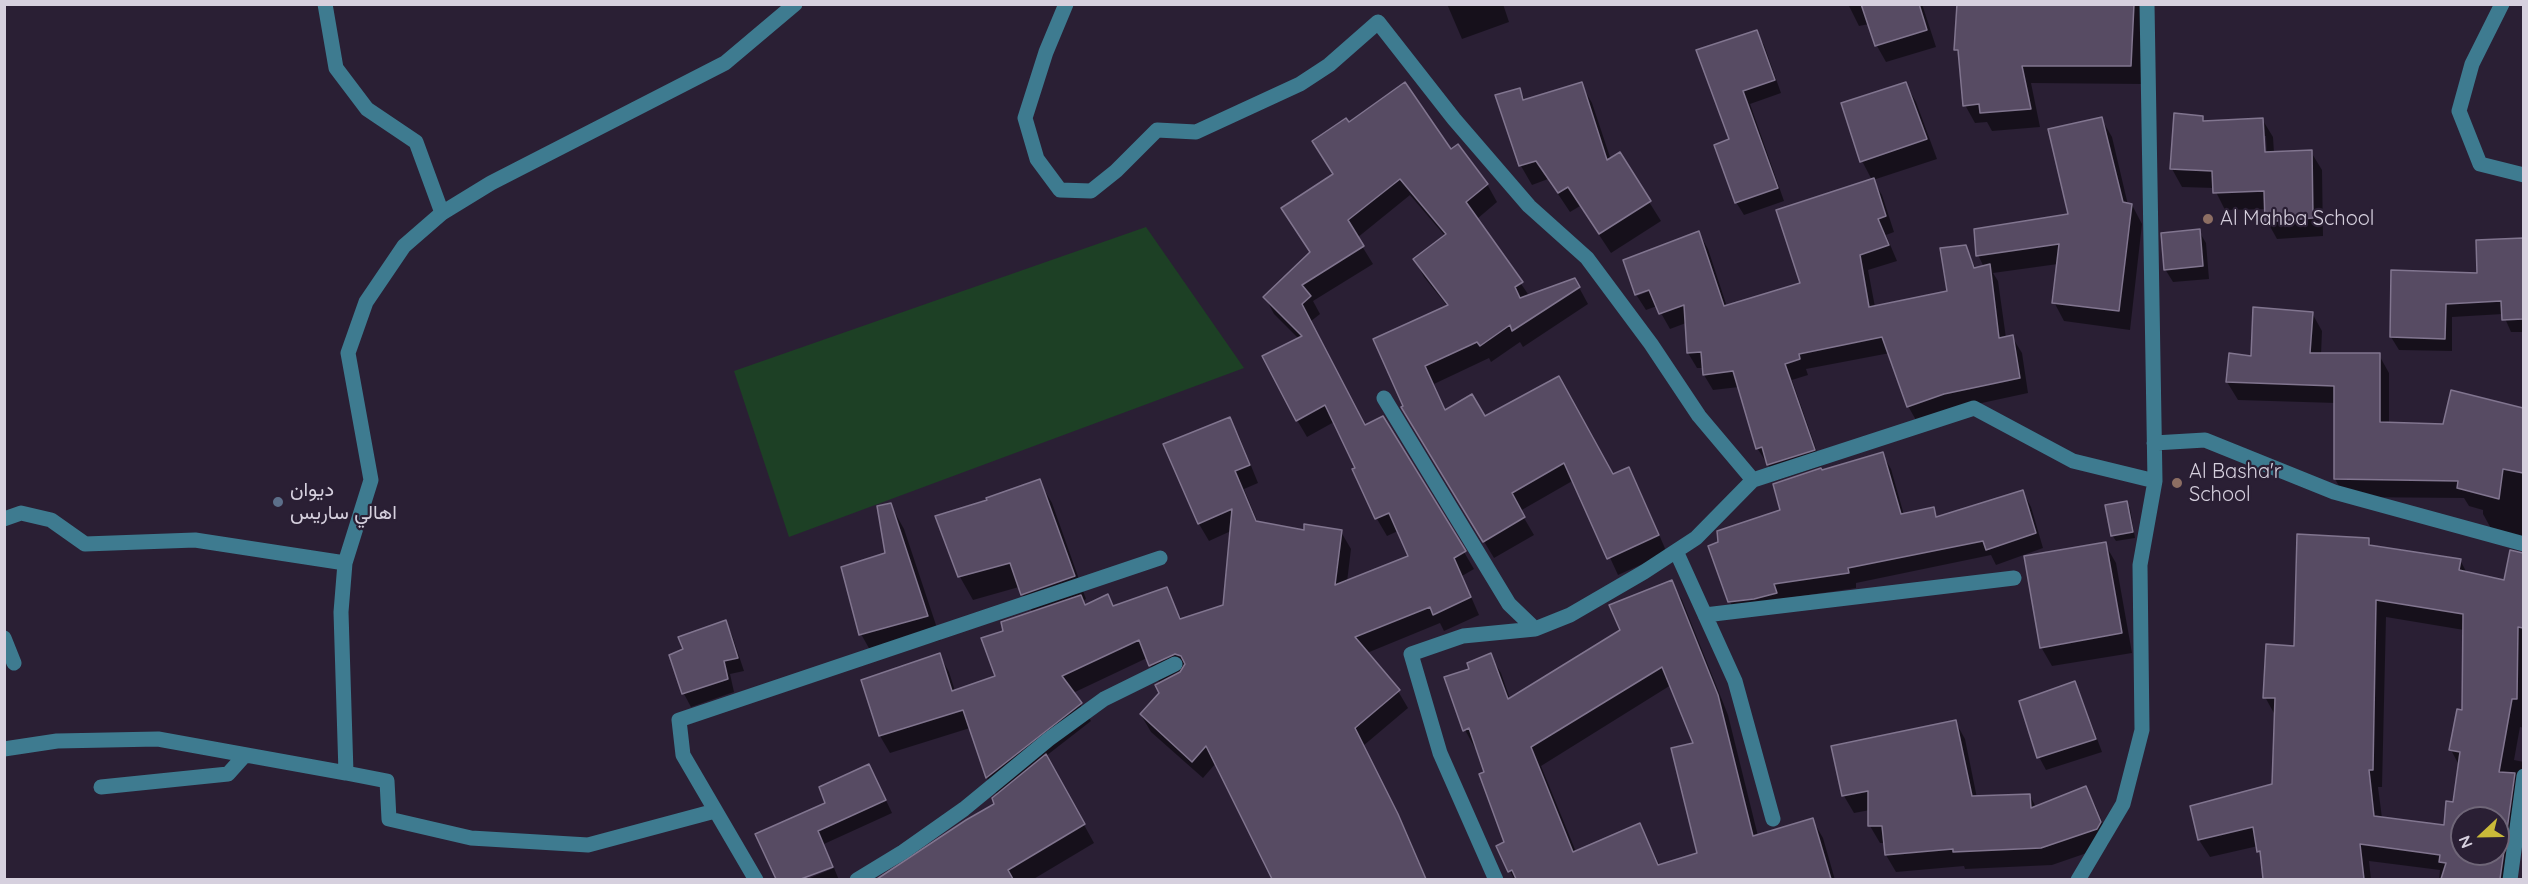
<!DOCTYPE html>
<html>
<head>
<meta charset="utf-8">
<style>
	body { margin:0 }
	#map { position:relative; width:2528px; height:884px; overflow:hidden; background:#2a1f34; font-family:Quicksand,sans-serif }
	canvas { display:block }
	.frame { position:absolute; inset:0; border:6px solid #d6d0de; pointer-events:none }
	.north { position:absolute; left:2450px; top:806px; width:60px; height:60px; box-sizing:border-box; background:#2a1f34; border:2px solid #6f6678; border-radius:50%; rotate:248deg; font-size:16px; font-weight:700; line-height:24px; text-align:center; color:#d6d0de }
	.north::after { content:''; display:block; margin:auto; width:21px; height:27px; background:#caba39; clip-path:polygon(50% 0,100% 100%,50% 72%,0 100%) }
</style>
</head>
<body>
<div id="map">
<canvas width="2528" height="884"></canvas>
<div class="frame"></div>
<div class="north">N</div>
</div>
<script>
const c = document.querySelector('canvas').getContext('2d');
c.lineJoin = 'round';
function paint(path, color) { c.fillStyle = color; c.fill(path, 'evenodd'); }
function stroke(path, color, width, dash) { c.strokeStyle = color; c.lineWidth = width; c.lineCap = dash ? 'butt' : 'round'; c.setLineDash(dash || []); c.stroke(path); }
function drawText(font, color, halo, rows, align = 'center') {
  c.font = font + ' Quicksand,Vazirmatn,sans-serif'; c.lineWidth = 4.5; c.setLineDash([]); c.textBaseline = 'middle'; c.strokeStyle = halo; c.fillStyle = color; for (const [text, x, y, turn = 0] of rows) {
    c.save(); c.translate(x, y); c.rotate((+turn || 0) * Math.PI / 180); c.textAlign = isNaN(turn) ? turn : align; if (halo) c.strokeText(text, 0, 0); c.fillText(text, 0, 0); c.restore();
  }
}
paint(new Path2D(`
	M1146 227 1244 368 789 537 734 371Z`), '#1d4025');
paint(new Path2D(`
	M1447 4H1503L1509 22 1462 39Z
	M1848 4H1922L1936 47 1886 62 1877 46 1869 24 1859 26Z
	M1958 4H2144L2141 84 2031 83 2040 127 1992 131 1987 122 1975 123 1965 105 1960 57 1956 49Z
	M1756 32 1764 45 1781 93 1750 104 1784 201 1744 215 1736 202 1731 140Z
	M1905 83 1916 102 1937 159 1873 180 1882 195 1894 232 1886 235 1897 261 1868 270 1875 307 1948 292 1965 246 1976 269 1984 267 1978 255 2070 215 2101 118 2112 137 2128 205H2132L2142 224 2130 330 2064 321 2054 302 2058 264 1993 273 1998 281 2006 338 2012 337 2022 353 2028 393 1954 409 1917 422 1908 406 1890 353 1806 369 1808 375 1792 380 1822 466 1778 480 1757 448 1739 387 1713 390 1704 375V368H1697L1688 353 1686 323 1670 329 1657 306 1646 310 1637 296 1657 288 1655 286 1637 293V296L1625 261 1699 233 1708 249 1727 307 1802 284 1872 180 1862 161Z
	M1581 84 1592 103 1611 160 1619 154 1661 221 1611 253 1580 206 1570 212 1548 179 1532 185 1521 166 1497 96 1519 89 1526 101Z
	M2202 117 2205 122 2262 119 2273 137 2274 153 2311 152 2322 170 2323 236 2277 239 2267 221 2266 209 2225 210 2214 188 2182 187 2172 169ZM2263 136H2266L2267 160H2264Z
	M1348 124 1451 152 1487 184 1497 202 1477 219 1530 297 1575 280 1588 304 1523 347 1520 342 1491 362 1489 358 1434 384 1446 411 1484 418 1613 476 1628 469 1638 486 1667 553 1618 575 1574 480 1520 511 1534 535 1494 558 1403 407 1448 307 1424 277 1415 260 1446 237 1410 195 1357 238 1373 264 1313 301 1320 314 1310 322 1365 427 1464 552 1474 569 1462 576 1479 615 1444 631 1440 623 1367 653 1398 691 1408 708 1363 746 1407 833 1427 880H1274L1216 763 1203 778 1151 732 1141 715 1160 694V684L1147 658 1073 693 1091 721 1046 756 1094 843 1032 880H879L996 804 998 796 987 778 970 728 890 753 880 736 863 680 939 654 949 672 955 691 997 677 1005 632 1033 613 1019 587 973 600 960 577 937 517 989 501 1039 481 1052 503 1086 599 1083 601 1086 606 1113 607 1166 589 1182 620 1224 606 1231 531 1209 541 1199 524 1165 444 1229 418 1239 436 1258 483 1244 489 1258 523 1305 532H1341L1351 549 1347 582 1410 557 1398 531 1387 536 1377 519 1334 422 1307 437 1297 420 1299 339 1274 314 1265 297 1311 253 1283 209 1335 175Z
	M2199 231 2206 243 2209 279 2173 282 2165 269Z
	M2524 240V332H2511L2503 314 2452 317V351L2399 350 2391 337 2479 274 2477 241Z
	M2312 313 2322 331 2321 355H2379L2389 373V424L2445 425 2452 392 2524 410V544L2493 532 2483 514V510L2469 506 2464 498 2345 497 2335 479 2336 403 2238 400 2227 382 2252 357Z
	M1882 454 1891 469 1904 515 1933 509 1938 518 2023 492 2031 507 2043 548 1996 565 1991 555 1856 583V588L1781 599 1738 617 1730 602 1782 511 1821 472Z
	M2126 502 2130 508 2135 538 2116 541 2112 535Z
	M890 504 904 529 941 640 875 659 861 634 887 554Z
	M2368 540 2373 547 2460 560 2467 573 2505 582 2512 552 2524 555V728L2520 727 2514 760 2524 762V795L2513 880H2439L2440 870 2369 861 2371 880H2265L2262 858 2258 846 2210 857 2199 840 2274 786 2275 715 2265 697 2296 647ZM2386 617 2464 630 2463 712 2451 750 2459 765 2454 803 2445 827 2382 818 2378 787H2382ZM2462 818H2498V854H2462Z
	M2105 544 2116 563 2132 653 2052 666 2041 647Z
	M1671 582 1682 600 1728 715 1758 836 1812 819 1823 838 1835 880H1515L1510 871 1498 847 1506 843 1486 773 1477 747 1475 748 1465 730 1471 670 1490 655 1501 673 1510 699 1622 630ZM1671 685 1695 744 1698 854 1660 866 1640 825 1576 852 1541 766Z
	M725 622 732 635 744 671 730 674 734 692 691 707 684 694 671 656 685 650Z
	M2074 683 2081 696 2102 752 2046 770 2039 757Z
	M1955 721 1965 739 1977 798 2030 796 2036 807 2086 788 2095 805 2110 840 2107 846 2052 865 1965 869 1964 866 1896 872 1886 855 1885 843H1880L1870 826V810L1854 813 1844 796 1833 747Z
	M876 779 892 813 824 844 833 865 797 880H777L757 835Z
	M834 868 839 880H805Z`), '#0007');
const building = new Path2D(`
	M1861 4H1919L1927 30 1875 46Z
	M1957 4H2134L2131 66H2022L2031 109 1980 113 1979 104 1963 106 1958 50H1954Z
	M1757 30 1775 80 1743 91 1778 188 1735 203 1714 145 1729 139 1696 50Z
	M1405 82 1451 149 1458 144 1488 184 1466 202 1523 282 1515 287 1520 298 1575 278 1580 287 1512 331 1510 325 1480 346 1477 342 1425 366 1445 410 1472 394 1485 416 1559 376 1613 474 1629 467 1659 535 1607 559 1564 463 1512 493 1525 517 1483 542 1401 407 1403 406 1373 339 1448 305 1413 259 1446 234 1400 179 1348 220 1364 246 1302 285 1311 296 1302 304 1365 425 1383 416 1466 551 1454 558 1471 597 1433 615 1430 607 1355 637 1400 690 1355 728 1398 814 1426 879H1272L1206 746 1192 762 1140 714 1159 693 1155 685 1180 672 1185 664 1181 656 1175 654 1149 666 1139 640 1062 676 1082 703 986 778 963 710 879 736 861 680 940 653 952 691 995 676 981 638 1003 631 1001 622 1081 595 1085 605 1108 594 1113 606 1167 587 1180 619 1223 605 1232 509 1198 524 1163 444 1230 417 1250 465 1235 471 1256 521 1304 530V524L1342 530 1335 585 1408 556 1389 513 1375 519 1352 469 1355 468 1325 405 1296 421 1262 356 1302 336 1263 297 1310 252 1281 208 1333 174 1312 141 1346 118 1349 122Z
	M1582 82 1607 160 1620 152 1651 201 1599 234 1568 187 1558 193 1536 161 1519 166 1495 95 1520 88 1523 100Z
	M1906 82 1927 139 1860 162 1841 103Z
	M2174 113 2203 116V121L2263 118 2265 152 2312 150 2313 218 2265 222 2264 191 2213 193 2212 171 2170 169Z
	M2102 117 2123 202 2132 204 2119 311 2052 303 2059 244 1976 256 1974 229 2068 214 2048 129Z
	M1874 178 1886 216 1878 219 1889 245 1860 255 1869 307 1947 291 1940 248 1966 245 1974 268 1990 264 1999 338 2013 335 2020 378 1944 394 1907 407 1882 337 1799 354 1800 359 1785 364 1815 450 1767 465 1762 447 1756 449 1733 371 1703 375 1701 352 1687 353 1684 305 1659 314 1649 290 1635 295 1623 260 1699 231 1724 306 1800 283 1776 210Z
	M2200 229 2203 266 2164 270 2161 233Z
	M2523 238V319L2502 320 2501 301 2446 304 2445 339 2390 337 2391 270 2477 273 2476 240Z
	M2253 307 2313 312 2310 353H2380V422L2443 424 2451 390 2523 408V473L2503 469 2499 499 2457 488 2458 481 2334 479V386L2226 382 2229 353 2251 356Z
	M1883 452 1901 514 1934 507 1936 517 2023 490 2036 533 1986 550 1983 541 1848 568 1849 573 1774 584 1777 593 1754 599 1728 602 1708 546 1718 542 1717 531 1780 510 1773 484 1821 468 1822 470Z
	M1040 479 1075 576 1021 595 1010 563 958 577 935 516 987 500 986 498Z
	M2127 501 2133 532 2111 536 2105 505Z
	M891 503 928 616 859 635 841 567 885 553 877 506Z
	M2297 534 2369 538V545L2461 559 2459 570 2504 580 2510 550 2523 553V628L2518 627 2517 699H2512L2499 772 2515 773 2500 879H2441L2446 863 2439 862 2440 855 2360 844 2364 879H2263L2260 851 2257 852 2253 827 2198 840 2190 806 2272 784 2275 698H2263L2266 644 2294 646ZM2376 600 2463 614 2462 710 2457 709 2449 750 2460 752 2453 802 2446 801 2444 825 2374 816 2369 770H2373ZM2462 818H2498V854H2462Z
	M2106 542 2122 633 2040 648 2024 556Z
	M1672 580 1718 695 1753 836 1813 818 1831 879H1516L1512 870 1508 872 1496 846 1504 842 1479 774 1484 772 1469 728 1463 731 1444 677 1469 669 1467 663 1491 653 1508 699 1620 630 1609 605ZM1662 667 1693 743 1671 748 1697 853 1658 865 1640 823 1573 852 1531 747Z
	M726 620 738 658 724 661 728 679 682 694 669 655 683 649 678 637Z
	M2075 681 2096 739 2037 758 2019 701Z
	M1956 720 1972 796 2030 794 2031 808 2086 786 2101 822 2097 829 2041 848 1953 852V849L1885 855 1882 826H1868V791L1842 796 1831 746Z
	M1046 754 1085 824 1008 870 1013 879H877L966 820 994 804 992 798Z
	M869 764 886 800 818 831 833 867 801 879H776L755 834 825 803 819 787Z`);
paint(building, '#574b63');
stroke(building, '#81758f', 1.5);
stroke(new Path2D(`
	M325 4 336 68 367 109 416 142 442 213 404 246 366 302 348 353 371 480 345 563 341 612 346 773 387 781 389 819 471 838 588 845 715 811
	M1066 4 1046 52 1025 118 1037 159 1060 190 1091 191 1116 171 1157 130 1196 132 1300 84 1329 65 1378 22 1454 119 1529 206 1587 258 1651 344 1699 416 1753 480 1974 408 2073 461 2155 481
	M2502 4 2472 64 2459 111 2480 164 2524 175
	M442 213 491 183 725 63 795 4
	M1384 398 1509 604 1535 629
	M2154 443 2205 440 2334 492 2524 544
	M4 519 21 513 51 520 85 544 195 540 345 563
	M1676 551 1735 681 1773 819
	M1705 615 2014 578
	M4 638 14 663
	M4 749 57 741 158 739 346 773
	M101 787 228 774 245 755
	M756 880 683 755 679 720 1160 558
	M857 880 903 852 964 809 1049 739 1104 699 1175 664
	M1496 880 1440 753 1411 654 1463 636 1535 629 1570 615 1644 572 1696 538 1753 480
	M2078 880 2123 804 2142 730 2140 565 2155 481 2147 4
	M2510 880 2524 776`), '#3e7b90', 15);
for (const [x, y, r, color] of [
	[2208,219,6,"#8d6e63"],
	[2177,483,6,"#8d6e63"],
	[278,502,6,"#5c6f8a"]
]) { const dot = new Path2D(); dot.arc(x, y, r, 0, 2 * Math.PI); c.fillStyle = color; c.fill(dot); stroke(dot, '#2a1f34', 2); }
drawText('20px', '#d6d0de', '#2a1f34', [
	["Al Mahba School",2220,219],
	["Al Basha'r",2189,472],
	["School",2189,495],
	["ديوان",290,490],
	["اهالي ساريس",290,513]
], 'left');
</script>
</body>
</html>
